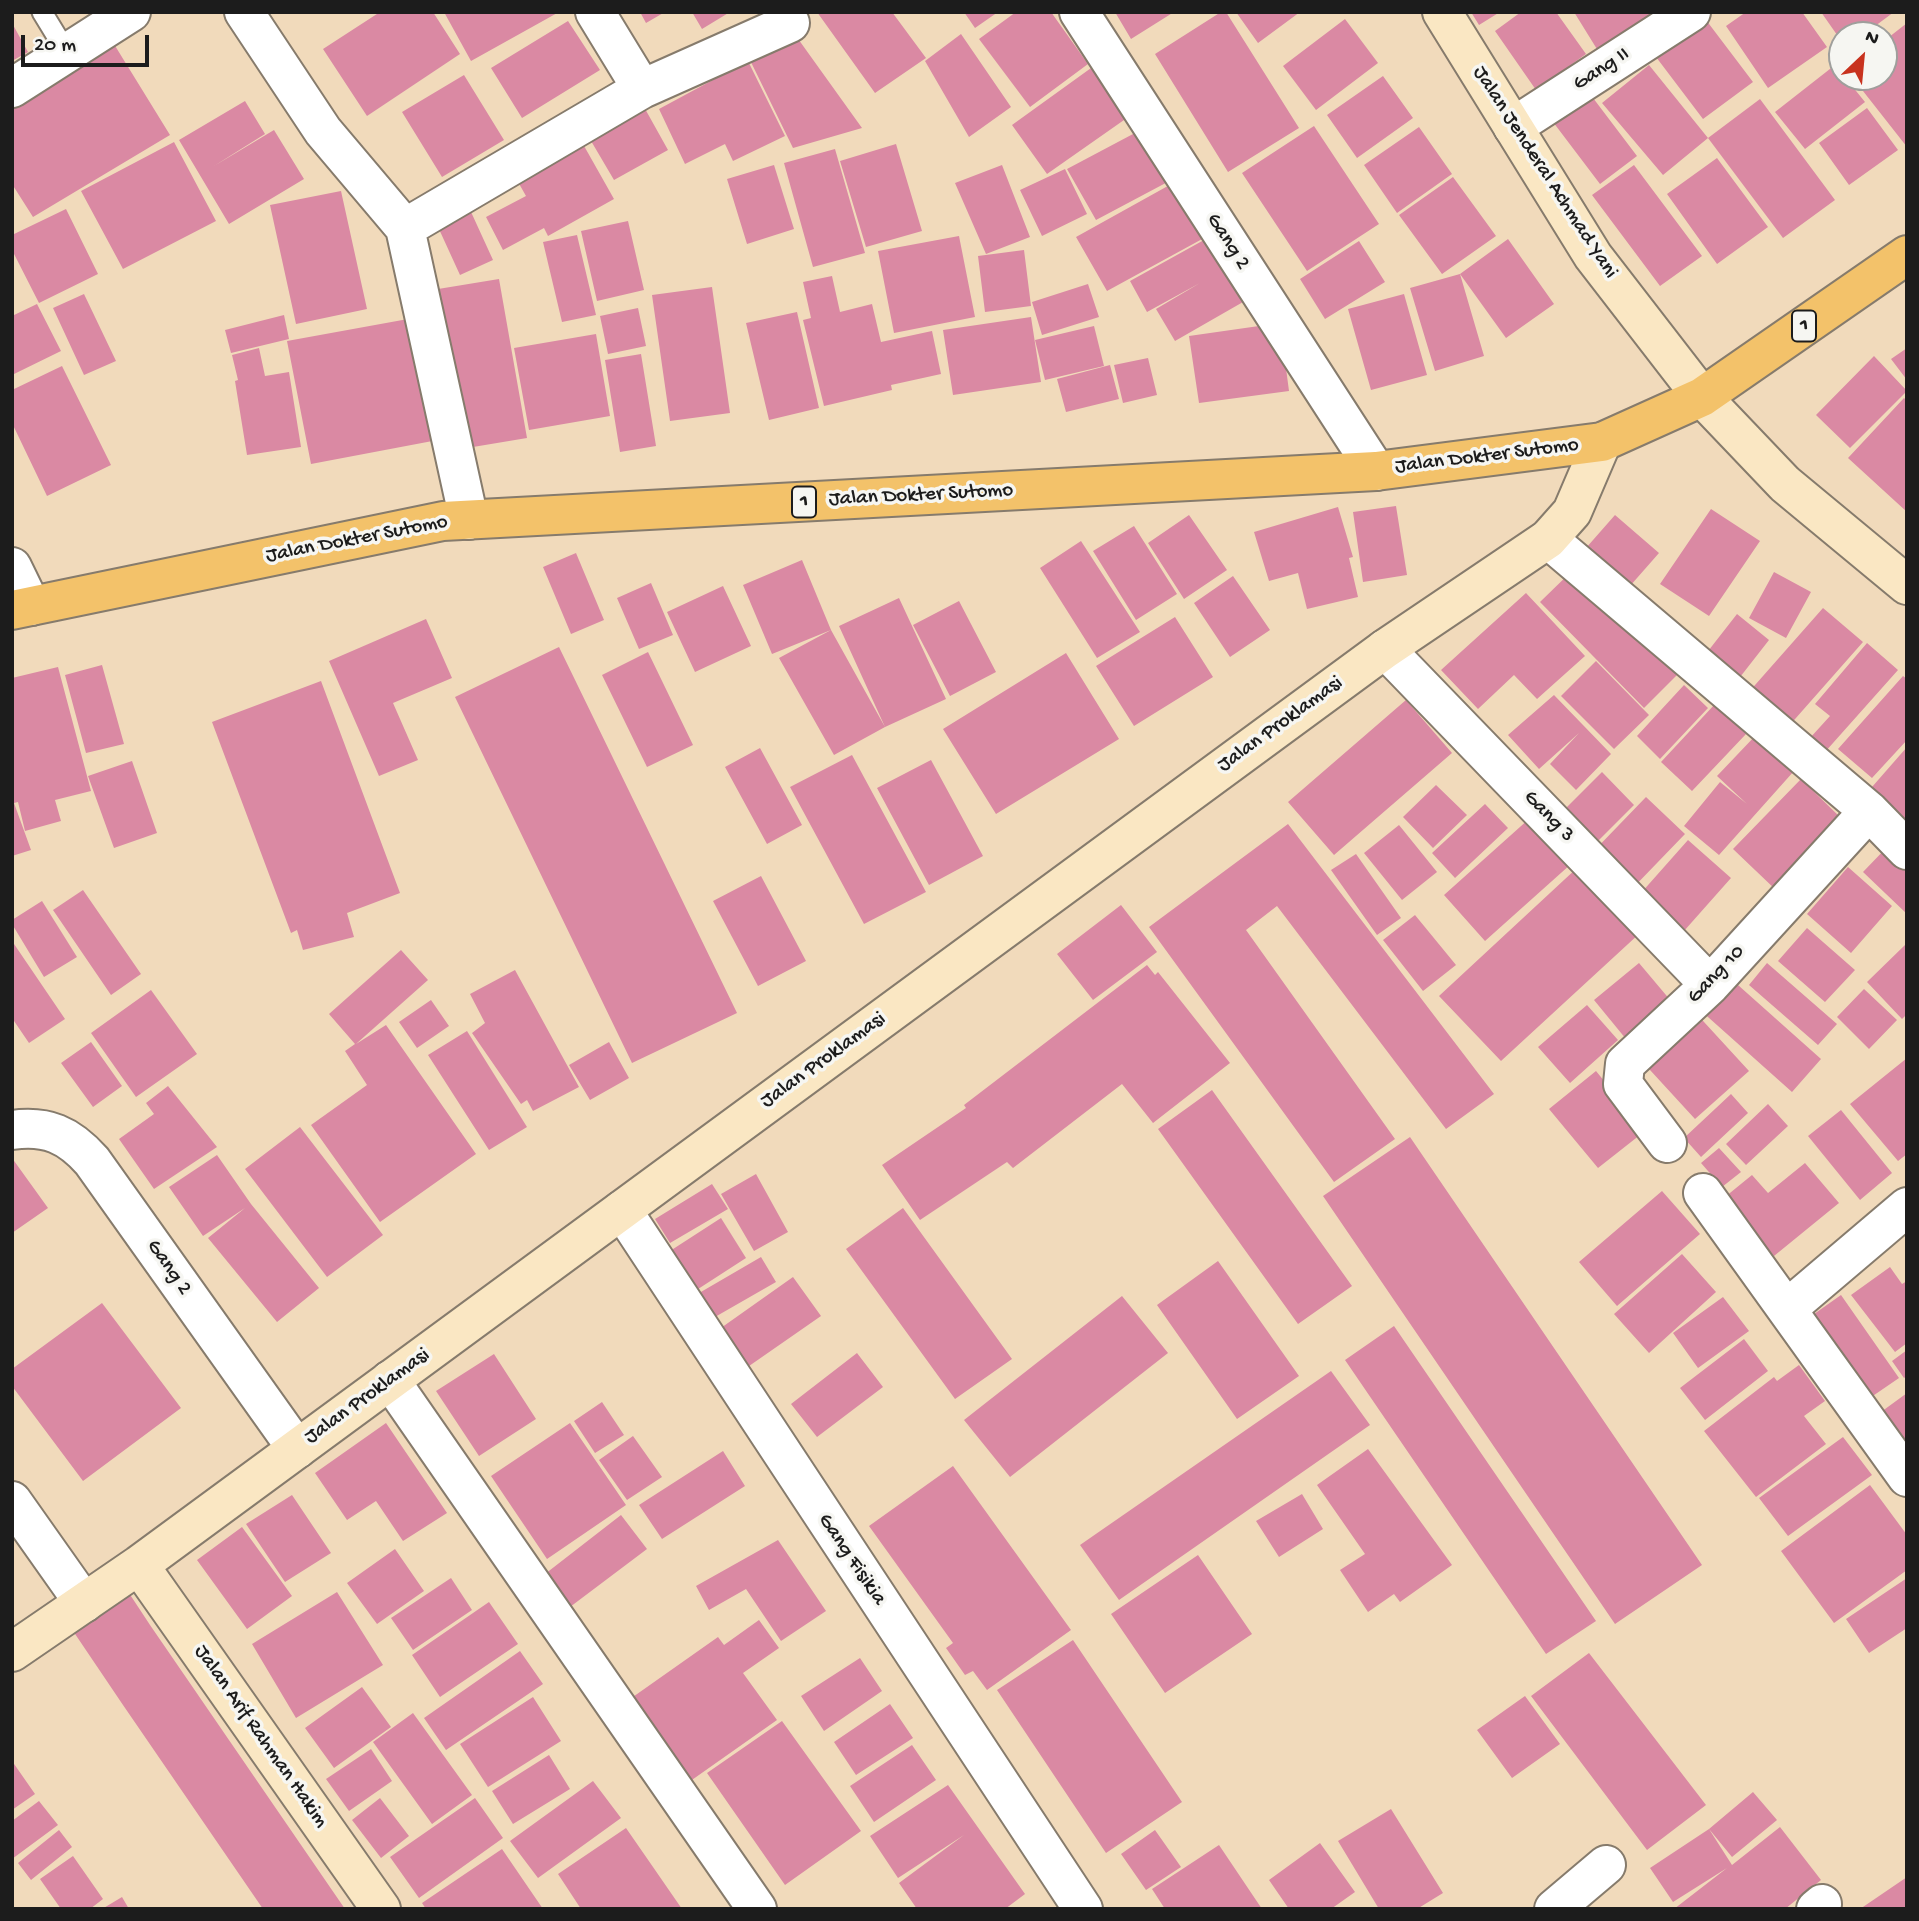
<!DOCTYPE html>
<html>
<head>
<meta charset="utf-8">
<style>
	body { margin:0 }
	#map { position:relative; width:1919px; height:1921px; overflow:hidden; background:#f1dabb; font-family:"Gochi Hand",sans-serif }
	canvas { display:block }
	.frame { position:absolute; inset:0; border:14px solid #1c1c1c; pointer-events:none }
	.north { position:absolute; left:1828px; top:21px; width:70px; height:70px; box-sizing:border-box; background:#f6f6f2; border:2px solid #9f9f9c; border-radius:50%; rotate:26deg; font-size:19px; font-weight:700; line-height:28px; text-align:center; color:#1c1c1c }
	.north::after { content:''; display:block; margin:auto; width:24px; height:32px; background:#c8321e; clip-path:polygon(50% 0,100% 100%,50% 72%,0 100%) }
	.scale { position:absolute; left:21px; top:35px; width:128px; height:32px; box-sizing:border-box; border:4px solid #1c1c1c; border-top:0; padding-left:9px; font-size:21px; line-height:24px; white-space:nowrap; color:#1c1c1c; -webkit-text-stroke:5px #f6f6f2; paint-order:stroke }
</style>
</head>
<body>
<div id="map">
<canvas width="1919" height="1921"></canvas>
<div class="frame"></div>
<div class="north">N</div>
<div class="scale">20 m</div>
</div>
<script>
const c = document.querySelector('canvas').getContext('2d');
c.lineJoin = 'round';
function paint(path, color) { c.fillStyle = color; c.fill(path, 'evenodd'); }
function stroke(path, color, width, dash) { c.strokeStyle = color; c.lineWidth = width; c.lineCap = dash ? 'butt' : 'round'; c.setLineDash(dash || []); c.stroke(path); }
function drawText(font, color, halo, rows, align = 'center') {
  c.font = font + ' "Gochi Hand",sans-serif'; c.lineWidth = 7; c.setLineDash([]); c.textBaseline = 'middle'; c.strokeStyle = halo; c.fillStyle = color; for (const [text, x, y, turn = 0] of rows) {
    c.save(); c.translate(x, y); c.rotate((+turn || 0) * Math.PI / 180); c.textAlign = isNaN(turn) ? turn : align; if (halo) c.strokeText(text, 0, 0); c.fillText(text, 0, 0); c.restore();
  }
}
paint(new Path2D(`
	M380 12H433L460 54 367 116 323 49Z
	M444 12H559L471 61Z
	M640 12H665L646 23Z
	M692 12H730L702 29Z
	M817 12H892L926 58 875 93Z
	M964 12H998L975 28Z
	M1016 12H1051L1088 64 1030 107 979 39Z
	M1115 12H1174L1131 39Z
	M1221 12H1226L1299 128 1228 172 1155 54Z
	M1236 12H1300L1258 43Z
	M1471 12H1500L1479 25Z
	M1521 12H1556L1586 54 1536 90 1495 31Z
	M1574 12H1669L1600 54Z
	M1746 12H1802L1827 47 1768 88 1726 26Z
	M1821 12H1894L1863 35H1842V42Z
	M1703 16 1753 82 1703 119 1653 53Z
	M1345 19 1378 63 1316 110 1283 66Z
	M568 21 600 70 522 118 491 68Z
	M12 23 28 52 12 61Z
	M1907 23V147L1852 77H1884V41Z
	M791 29 862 128 793 148 747 54Z
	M961 34 1011 107 969 137 925 61Z
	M109 36 170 135 33 217 12 184V94Z
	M748 61 785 136 733 161 725 144 685 164 659 109Z
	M1098 63 1134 113 1047 174 1012 125Z
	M1649 65 1708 138 1760 99 1835 200 1783 238 1708 138 1663 175 1602 103Z
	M1835 65 1865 102 1805 149 1775 112Z
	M464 75 504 140 442 177 402 112Z
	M1383 76 1413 118 1357 158 1327 115Z
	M1587 90 1637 156 1600 184 1550 118Z
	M639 98 668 150 614 180 584 129Z
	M245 101 265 134 214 166 274 130 304 179 229 224 179 140Z
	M1867 108 1898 150 1849 185 1819 143Z
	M1150 125 1177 177 1096 220 1067 169Z
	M1314 126 1379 224 1307 271 1242 173Z
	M1419 127 1452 174 1397 213 1364 165Z
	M579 137 614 199 548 236 544 228 503 250 486 217 526 196 513 173Z
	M174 142 216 221 123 269 81 191Z
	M896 144 922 231 866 247 840 161Z
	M835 149 865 253 813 267 784 163Z
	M1717 158 1768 227 1717 264 1667 194Z
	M774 165 794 229 747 244 727 179Z
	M1002 165 1030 237 986 254 955 183Z
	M1634 165 1702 256 1660 286 1592 195Z
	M1065 169 1087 214 1042 236 1020 190Z
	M1184 177 1215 232 1107 291 1076 237Z
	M1453 177 1496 236 1442 274 1399 215Z
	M341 191 367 309 296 324 270 205Z
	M466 201 493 260 460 275 433 216Z
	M66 209 98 274 39 303 12 250V235Z
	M628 221 644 290 597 301 581 231Z
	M577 235 596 315 562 322 543 242Z
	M1213 235 1250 298 1175 341 1156 309 1200 283 1147 312 1130 281Z
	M959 236 975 317 894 333 878 251Z
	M1508 239 1554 304 1506 338 1460 274Z
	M1359 241 1385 282 1325 319 1300 279Z
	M1024 250 1031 306 985 312 978 256Z
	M1460 274 1484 356 1435 371 1410 288Z
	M832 276 840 312 872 304 881 342 932 331 941 374 891 385 892 390 824 406 803 320 811 318 803 282Z
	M499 279 527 438 461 449 432 290Z
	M1088 284 1099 317 1042 335 1032 302Z
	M712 287 730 413 670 421 652 295Z
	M84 294 116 361 84 375 53 308Z
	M1404 294 1427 375 1371 390 1348 309Z
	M37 304 61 351 12 375V316Z
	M638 308 646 346 608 354 600 316Z
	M797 312 819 408 769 420 746 323Z
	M284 315 289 339 231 353 225 330Z
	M419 317 443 439 311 464 287 341Z
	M1031 317 1041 382 953 395 943 330Z
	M1280 323 1289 391 1199 403 1189 336Z
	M1094 326 1104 366 1045 380 1035 340Z
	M596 334 610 416 529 430 514 348Z
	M259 348 265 376 289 372 301 447 247 455 235 381 238 380 232 355Z
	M1907 348V380L1891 359Z
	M641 354 656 446 620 452 605 360Z
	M1874 356 1907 391 1850 448 1816 415Z
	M1148 358 1157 395 1123 403 1114 365Z
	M1110 365 1119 399 1066 412 1057 379Z
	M62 366 111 465 47 496 12 423V390Z
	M1904 398 1907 401V512L1848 458Z
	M1396 506 1407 575 1363 582 1353 512Z
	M1338 507 1353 557 1349 558 1358 597 1307 609 1298 573 1269 581 1254 532Z
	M1711 509 1760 541 1709 616 1660 584Z
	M1189 515 1227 570 1184 599 1148 543Z
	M1615 515 1659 553 1630 586 1586 548Z
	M1134 526 1177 594 1136 620 1093 551Z
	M1081 541 1140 632 1097 658 1040 568Z
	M576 553 604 620 571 634 543 567Z
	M802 560 831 630 772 654 743 585Z
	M1576 567 1679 673 1644 708 1540 602Z
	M1774 572 1811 592 1786 638 1749 618Z
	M1233 576 1270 630 1230 657 1194 603Z
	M651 583 673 635 639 649 617 598Z
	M723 586 751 646 695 672 667 612Z
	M1526 593 1585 656 1537 699 1514 675 1478 709 1441 670Z
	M899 598 946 699 885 727 839 626Z
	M959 601 996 672 950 696 913 625Z
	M1823 608 1863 642 1788 727 1748 693Z
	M1737 614 1769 640 1737 681 1705 655Z
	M1175 617 1213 677 1134 726 1096 666Z
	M426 619 452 678 393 703 418 760 379 776 329 661Z
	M831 630 885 727 834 755 779 658Z
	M1867 643 1898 670 1825 752 1810 738 1830 716 1815 704Z
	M559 647 737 1013 632 1063 455 697Z
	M648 652 693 745 647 767 602 675Z
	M1066 653 1119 739 996 814 943 729Z
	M1596 661 1649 715 1614 749 1561 696Z
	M102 665 124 744 86 753 65 675Z
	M58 667 91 791 55 800 61 821 25 831 18 802 14 803 31 850 12 856V678Z
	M1903 676 1907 679V740L1872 778 1838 749Z
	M321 681 400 893 347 913 354 937 303 950 297 930 291 933 212 722Z
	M1684 685 1708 708 1660 759 1637 736Z
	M1554 695 1611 754 1576 790 1550 764 1579 733 1539 769 1508 735Z
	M1406 700 1452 753 1334 855 1288 802Z
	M1715 704 1746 734 1692 791 1661 762Z
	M1756 735 1794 771 1719 855 1684 826 1720 782 1747 804 1717 776Z
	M1907 747V817L1900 825 1865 795Z
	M760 748 802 825 767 844 725 767Z
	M852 755 926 892 864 924 790 787Z
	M931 760 983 856 929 885 877 788Z
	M132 761 157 833 114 848 88 776Z
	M1602 772 1634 805 1589 850 1556 818Z
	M1801 779 1845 822 1777 891 1733 849Z
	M1436 785 1467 815 1433 848 1403 817Z
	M1646 797 1685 834 1629 892 1590 855Z
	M1485 804 1508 828 1455 878 1432 853Z
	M1530 818 1571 864 1485 941 1444 895Z
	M1288 824 1494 1094 1446 1129 1277 906 1246 930 1395 1139 1334 1182 1149 927Z
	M1399 825 1437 872 1402 900 1364 853Z
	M1688 840 1731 878 1684 931 1641 893Z
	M1889 845 1907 863V914L1863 872Z
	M1356 854 1401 918 1377 935 1331 870Z
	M1578 867 1640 933 1501 1061 1439 996Z
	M1848 867 1892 906 1851 953 1807 914Z
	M761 876 806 961 758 986 713 901Z
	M83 890 141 974 111 995 53 910Z
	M42 901 77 957 44 977 12 924V920Z
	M1121 905 1157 952 1093 1000 1057 954Z
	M1415 915 1456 965 1423 991 1383 940Z
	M1807 928 1855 970 1825 1002 1778 961Z
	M12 941 65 1019 29 1043 12 1018Z
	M1905 945 1907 1014 1902 1019 1867 982Z
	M401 950 428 980 356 1044 386 1025 476 1154 380 1222 311 1125 367 1085 345 1051 355 1044 329 1014Z
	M1639 963 1671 1001 1626 1039 1594 1000Z
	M1767 963 1837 1024 1818 1045 1749 985Z
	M1147 965 1155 975 1158 972 1230 1063 1153 1123 1122 1084 1013 1168 1007 1162 920 1220 882 1165 966 1108 964 1105Z
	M515 970 579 1087 533 1111 527 1100 521 1104 472 1033 485 1023 470 994Z
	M1729 977 1821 1059 1792 1092 1699 1009Z
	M1864 989 1897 1020 1869 1049 1837 1017Z
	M151 990 197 1054 136 1097 91 1033Z
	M431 1000 449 1026 417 1048 399 1022Z
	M1587 1005 1618 1040 1570 1083 1538 1047Z
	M1693 1010 1749 1071 1695 1119 1639 1058Z
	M467 1031 527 1127 489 1150 428 1055Z
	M91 1042 122 1086 93 1107 61 1063Z
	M609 1042 629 1078 590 1100 569 1065Z
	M1907 1058V1154L1898 1161 1850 1104Z
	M1596 1071 1645 1131 1598 1168 1549 1109Z
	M168 1086 217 1147 154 1189 119 1139 154 1114 146 1103Z
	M1212 1090 1352 1286 1298 1324 1158 1129Z
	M1731 1094 1748 1113 1701 1157 1684 1138Z
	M1768 1104 1788 1126 1746 1165 1726 1144Z
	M1841 1110 1892 1173 1860 1200 1808 1136Z
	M300 1127 383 1235 327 1277 245 1169Z
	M1410 1137 1702 1565 1615 1624 1323 1196Z
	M1719 1148 1741 1172 1722 1187 1701 1163Z
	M217 1155 251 1204 319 1288 277 1322 208 1238 245 1208 203 1236 169 1187Z
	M12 1158 48 1208 12 1233Z
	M1805 1163 1839 1203 1774 1256 1725 1197 1752 1175 1768 1193Z
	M756 1174 788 1232 754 1251 721 1194Z
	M712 1184 728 1209 670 1243 655 1219Z
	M1662 1191 1700 1234 1617 1306 1579 1262Z
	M903 1208 1012 1359 955 1399 846 1249Z
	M721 1218 746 1258 695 1291 670 1251Z
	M1682 1254 1716 1292 1649 1353 1614 1314Z
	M761 1257 776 1282 708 1321 694 1296Z
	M1218 1261 1299 1376 1237 1419 1157 1305Z
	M1890 1267 1902 1284 1907 1281V1343L1895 1352 1851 1295Z
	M793 1277 821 1316 739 1373 711 1335Z
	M1841 1295 1899 1378 1864 1402 1807 1319Z
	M1122 1296 1168 1353 1010 1477 964 1420Z
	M1723 1297 1749 1331 1698 1368 1673 1333Z
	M102 1303 181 1408 83 1481 12 1386V1369Z
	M1394 1326 1596 1621 1546 1654 1345 1360Z
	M1744 1339 1768 1371 1705 1420 1680 1388Z
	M1907 1350V1376L1904 1378 1892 1361Z
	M857 1353 883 1387 817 1437 791 1404Z
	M494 1354 536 1419 479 1456 436 1391Z
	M1799 1365 1825 1401 1804 1416 1826 1444 1756 1497 1704 1431 1774 1377 1777 1381Z
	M1331 1371 1370 1425 1119 1600 1080 1545Z
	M1907 1393V1446L1881 1412Z
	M602 1402 624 1435 595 1453 574 1421Z
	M386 1423 447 1513 403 1541 376 1501 347 1520 315 1473Z
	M570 1423 626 1505 547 1559 491 1476Z
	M633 1436 662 1477 627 1500 599 1460Z
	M1843 1437 1872 1475 1788 1536 1759 1498Z
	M1368 1449 1452 1565 1400 1602 1394 1594 1368 1612 1340 1570 1365 1554 1317 1485Z
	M723 1451 745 1486 662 1539 639 1505Z
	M953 1466 1071 1630 987 1690 973 1671 965 1675 946 1648 953 1643 869 1526Z
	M1870 1485 1907 1535V1570L1834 1623 1781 1551Z
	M1302 1494 1323 1529 1279 1557 1256 1521Z
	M292 1495 331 1553 285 1582 246 1524Z
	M621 1515 647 1549 570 1607 545 1574Z
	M242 1527 292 1596 247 1629 197 1560Z
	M778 1540 826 1611 781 1641 746 1589 709 1610 696 1586Z
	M395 1549 424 1591 377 1624 347 1583Z
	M1198 1555 1252 1634 1165 1693 1111 1614Z
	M451 1578 472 1610 413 1650 391 1618Z
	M1907 1578V1628L1869 1653 1846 1619Z
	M125 1587 150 1625 345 1909H263L123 1705 69 1625Z
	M337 1592 383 1665 296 1718 252 1644Z
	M489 1602 518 1644 440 1697 412 1655Z
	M759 1620 779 1648 743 1673 777 1720 689 1782 630 1699 718 1637 724 1645Z
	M1073 1640 1182 1802 1106 1853 997 1690Z
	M520 1651 543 1684 446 1750 424 1718Z
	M1589 1653 1706 1805 1647 1850 1531 1696Z
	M860 1658 882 1691 824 1731 801 1696Z
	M362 1687 391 1727 334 1768 305 1728Z
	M1525 1696 1560 1744 1512 1778 1477 1730Z
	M533 1697 561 1741 488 1787 460 1744Z
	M890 1704 913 1738 856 1775 834 1742Z
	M413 1713 472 1795 432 1824 373 1742Z
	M782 1721 861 1831 785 1885 707 1773Z
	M912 1745 936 1780 874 1822 850 1786Z
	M371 1749 392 1781 349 1811 326 1779Z
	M549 1755 570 1789 513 1824 492 1791Z
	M12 1761 35 1794 12 1810Z
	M593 1781 621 1818 538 1878 510 1841Z
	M948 1785 1025 1894 1005 1909H917L899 1883 964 1835 898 1878 870 1836Z
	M1753 1792 1777 1820 1732 1857 1709 1829Z
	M380 1798 409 1836 381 1858 352 1820Z
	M475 1798 503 1838 419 1898 390 1857Z
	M39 1801 58 1825 12 1859V1821Z
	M1391 1809 1443 1893 1417 1909H1379L1338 1841Z
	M1780 1827 1821 1880 1785 1909H1674L1727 1868 1673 1902 1650 1868 1709 1829 1732 1865Z
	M626 1828 653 1867 682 1909H581L558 1874Z
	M59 1830 72 1847 31 1880 18 1863Z
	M1155 1830 1181 1867 1146 1890 1121 1854Z
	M1320 1843 1355 1892 1331 1909H1289L1269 1880Z
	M1219 1845 1262 1909H1165L1152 1889Z
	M502 1849 543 1909H426L422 1903Z
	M73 1856 103 1899 90 1909H61L40 1879Z
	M1907 1877V1909H1860Z
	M122 1897 129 1909H102Z`), '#da89a3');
const service = new Path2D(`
	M42 12 67 53`);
const minor = new Path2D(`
	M244 12 323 131 405 228 642 89 790 23
	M595 12 642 89
	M1079 12 1376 471
	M12 88 131 12
	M1513 127 1691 12
	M405 228 469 520
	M1548 539 1869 811 1907 850
	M12 567 31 606
	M1385 649 1710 985
	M12 1130C47 1125 69 1135 92 1161L297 1449
	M1667 1143 1623 1084 1625 1064 1710 985 1869 811
	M1703 1193 1907 1477
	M622 1210 1083 1909
	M1788 1308 1907 1207
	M390 1380 757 1909
	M12 1501 84 1603
	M1554 1909 1606 1865
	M1816 1909 1822 1904`);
const secondary = new Path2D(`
	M1442 12 1593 256 1702 397 1785 484 1907 585
	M139 1565 381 1909
	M12 1652 139 1565 1385 649 1548 539 1572 512 1602 442`);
const trunk = new Path2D(`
	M12 610 443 521 1376 471 1602 442 1702 397 1907 255`);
stroke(service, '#867b6c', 23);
stroke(minor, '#867b6c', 42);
stroke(secondary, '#867b6c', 42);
stroke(trunk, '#867b6c', 42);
stroke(service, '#fff', 19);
stroke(minor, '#fff', 38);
stroke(secondary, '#fae7c3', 38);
stroke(trunk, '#f3c26a', 38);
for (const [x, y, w] of [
	[1804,326,24],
	[804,502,24]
]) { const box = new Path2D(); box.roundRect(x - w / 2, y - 15.5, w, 31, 5); c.fillStyle = '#f6f6f2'; c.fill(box); stroke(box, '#1c1c1c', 2); }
drawText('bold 19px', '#1c1c1c', null, [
	["1",1804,326],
	["1",804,502]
]);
drawText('21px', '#1c1c1c', '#f6f6f2', [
	["Gang II",1602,70,-33],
	["Jalan Jenderal Achmad Yani",1544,173,57],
	["Gang 2",1227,242,57],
	["Jalan Dokter Sutomo",1487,457,-7],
	["Jalan Dokter Sutomo",921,496,-3],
	["Jalan Dokter Sutomo",357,540,-11],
	["Jalan Proklamasi",1281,725,-36],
	["Gang 3",1548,817,46],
	["Gang 10",1717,975,-46],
	["Jalan Proklamasi",824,1061,-36],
	["Gang 2",168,1268,55],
	["Jalan Proklamasi",368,1397,-36],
	["Gang Fisikia",851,1560,56],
	["Jalan Arif Rahman Hakim",260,1737,55]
]);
</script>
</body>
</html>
